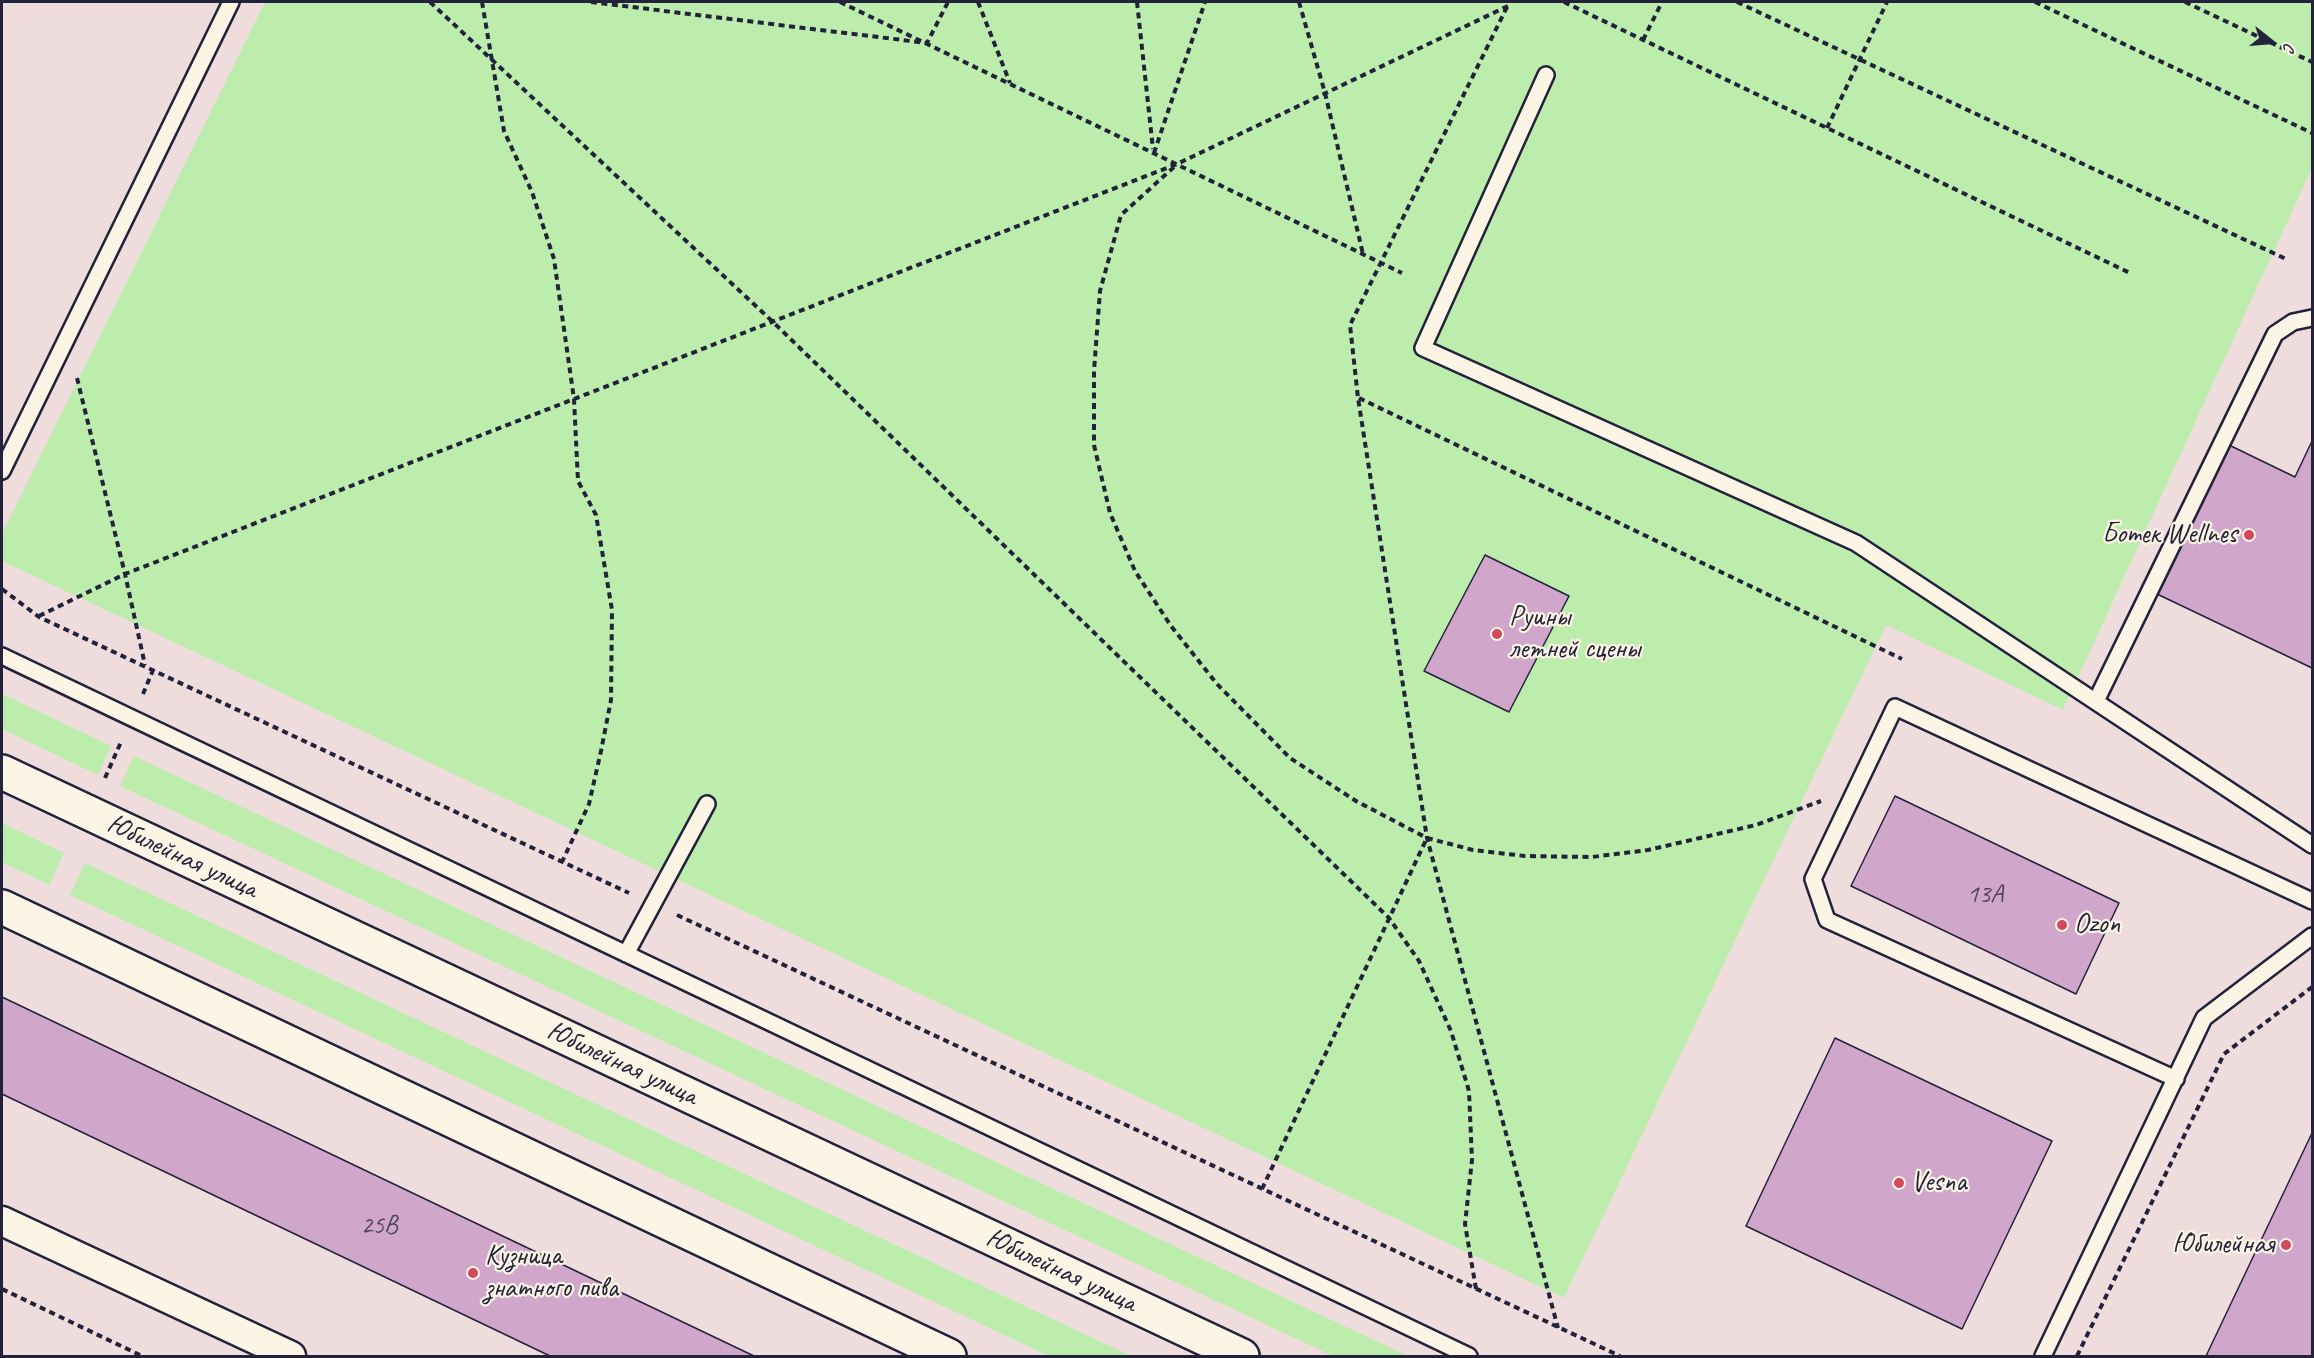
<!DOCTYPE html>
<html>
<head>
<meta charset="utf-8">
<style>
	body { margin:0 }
	#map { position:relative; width:2314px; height:1358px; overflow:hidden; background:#efdddd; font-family:Caveat,sans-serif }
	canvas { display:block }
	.frame { position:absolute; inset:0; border:3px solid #22223b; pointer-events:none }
	.north { position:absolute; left:2242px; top:12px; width:60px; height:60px; -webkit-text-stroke:4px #fcf5e5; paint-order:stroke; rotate:107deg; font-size:16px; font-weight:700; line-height:24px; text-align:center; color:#22223b }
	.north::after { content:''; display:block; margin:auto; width:21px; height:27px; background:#22223b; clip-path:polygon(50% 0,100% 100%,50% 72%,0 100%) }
</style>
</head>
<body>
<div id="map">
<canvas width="2314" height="1358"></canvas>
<div class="frame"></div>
<div class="north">С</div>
</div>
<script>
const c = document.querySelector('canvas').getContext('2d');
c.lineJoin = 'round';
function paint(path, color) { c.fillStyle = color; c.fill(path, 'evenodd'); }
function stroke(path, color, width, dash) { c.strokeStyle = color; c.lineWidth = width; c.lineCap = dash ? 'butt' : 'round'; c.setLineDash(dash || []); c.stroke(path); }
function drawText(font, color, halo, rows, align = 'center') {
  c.font = font + ' Caveat,sans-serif'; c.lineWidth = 4.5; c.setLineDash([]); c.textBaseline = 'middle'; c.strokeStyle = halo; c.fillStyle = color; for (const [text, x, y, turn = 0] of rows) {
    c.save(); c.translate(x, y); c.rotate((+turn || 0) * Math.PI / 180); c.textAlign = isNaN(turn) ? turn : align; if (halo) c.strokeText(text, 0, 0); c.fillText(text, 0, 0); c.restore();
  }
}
paint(new Path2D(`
	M265 2H2312V168L2063 710 1886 625 1564 1298 2 561V534Z
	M2 694 111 746 98 775 2 729Z
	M134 756 1408 1356H1333L120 786Z
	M2 823 64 853 49 885 2 862Z
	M85 863 1131 1356H1049L70 895Z`), '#bcedac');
const building = new Path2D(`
	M2312 441V668L2157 594 2229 445 2295 477Z
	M1485 555 1569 596 1509 712 1424 671Z
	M1895 796 2119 903 2076 994 1851 886Z
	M2 997 754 1356H550L2 1094Z
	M1835 1038 2052 1141 1962 1329 1746 1226Z
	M2312 1133V1356H2206Z`);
paint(building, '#d0a6cb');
stroke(building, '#22223b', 1.5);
const lane = new Path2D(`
	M1546 75 1423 348 1856 543 2312 845
	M2 471 231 2
	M2 656 1469 1356
	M2096 701 2275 334 2293 322 2312 318
	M626 954 707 804
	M2176 1079 1827 920 1813 879 1895 707 2312 901
	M2043 1356 2204 1018 2312 936`);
const street = new Path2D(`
	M2 1221 291 1356`);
const secondary = new Path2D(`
	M2 772 1242 1356
	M2 907 949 1356`);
stroke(lane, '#22223b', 20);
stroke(street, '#22223b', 33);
stroke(secondary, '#22223b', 38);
stroke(new Path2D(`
	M430 2 773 322 1389 918 1419 961 1451 1031 1469 1091 1472 1160 1465 1224 1476 1289
	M482 2 504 131 532 192 554 259 574 399 578 481 596 515 612 610 611 700 601 751 589 804 562 862
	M591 2 927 43 948 2
	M840 2 1402 273
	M978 2 1010 83
	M1137 2 1153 149
	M1299 2 1325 93 1363 254
	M1564 2 2130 273
	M1737 2 2286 259
	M2035 2 2312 133
	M2185 2 2312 62
	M1507 7 1350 325 1358 398 1427 838 1558 1328
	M1643 40 1662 2
	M1827 128 1887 2
	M1154 153 1205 2
	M1174 167 1121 215 1100 291 1094 371V445L1110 513 1135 571 1171 626 1217 684 1290 758 1356 801 1427 838 1473 850 1525 856 1592 857 1648 850 1756 825 1821 801
	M77 378 125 574 145 665
	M1359 398 1902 659
	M2 589 39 617 629 893
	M39 616 125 574 1177 164 1508 6 1510 2
	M143 694 153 670
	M105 778 121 742
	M677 915 1620 1356
	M1262 1189 1426 840
	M2 1289 142 1356
	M2077 1356 2224 1054 2312 987`), '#22223b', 4, [6, 4.5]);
stroke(lane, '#fcf5e5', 15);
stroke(street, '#fcf5e5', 28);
stroke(secondary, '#fcf5e5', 33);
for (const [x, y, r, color] of [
	[2249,535,6,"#d1495b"],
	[1497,634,6,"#d1495b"],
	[2062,925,6,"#d1495b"],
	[1899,1183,6,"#d1495b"],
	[2286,1245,6,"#d1495b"],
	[473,1273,6,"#d1495b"]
]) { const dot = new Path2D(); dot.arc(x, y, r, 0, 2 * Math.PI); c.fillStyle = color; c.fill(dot); stroke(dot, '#fcf5e5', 2); }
drawText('26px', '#4e435f', null, [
	["13А",1985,895],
	["25В",379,1226]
]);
drawText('28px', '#22223b', '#fcf5e5', [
	["Ботек Wellnes",2237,535,"right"],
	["Руины",1509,618],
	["летней сцены",1509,650],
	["Ozon",2074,925],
	["Vesna",1911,1183],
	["Юбилейная",2274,1245,"right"],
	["Кузница",485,1257],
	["знатного пива",485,1289]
], 'left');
drawText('28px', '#22223b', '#fcf5e5', [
	["Юбилейная улица",182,857,25],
	["Юбилейная улица",622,1064,25],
	["Юбилейная улица",1061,1271,25]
]);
</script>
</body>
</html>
